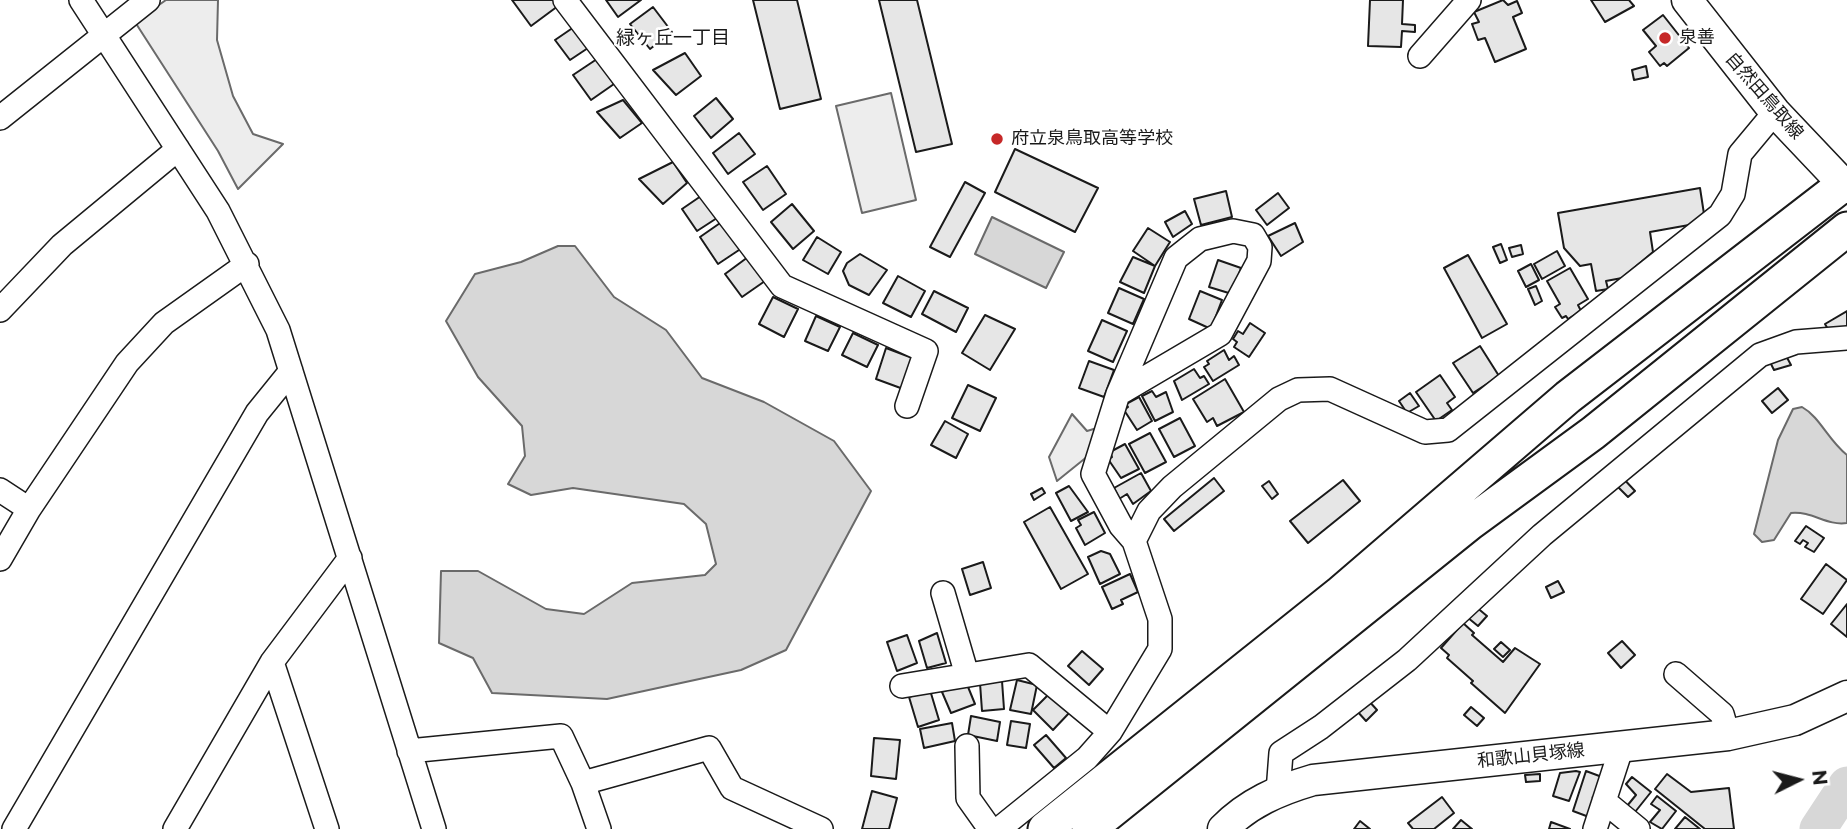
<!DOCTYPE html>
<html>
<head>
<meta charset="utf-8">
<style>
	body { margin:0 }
	#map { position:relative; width:1847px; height:829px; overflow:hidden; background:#fff; font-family:Montserrat,sans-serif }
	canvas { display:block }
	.north { position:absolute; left:1763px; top:745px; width:70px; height:70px; -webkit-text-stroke:5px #fff; paint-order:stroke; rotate:84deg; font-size:19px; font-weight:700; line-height:28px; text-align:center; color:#1a1a1a }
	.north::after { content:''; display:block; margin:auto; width:24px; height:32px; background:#1a1a1a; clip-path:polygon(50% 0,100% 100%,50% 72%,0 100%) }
</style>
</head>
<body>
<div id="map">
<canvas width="1847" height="829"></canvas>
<div class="north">N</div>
</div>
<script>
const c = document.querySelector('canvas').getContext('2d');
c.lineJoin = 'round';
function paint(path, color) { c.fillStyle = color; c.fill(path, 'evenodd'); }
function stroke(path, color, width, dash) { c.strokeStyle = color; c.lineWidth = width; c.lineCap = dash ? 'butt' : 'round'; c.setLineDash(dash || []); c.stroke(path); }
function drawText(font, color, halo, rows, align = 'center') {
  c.font = font + ' Montserrat,"Noto Sans JP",sans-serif'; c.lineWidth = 5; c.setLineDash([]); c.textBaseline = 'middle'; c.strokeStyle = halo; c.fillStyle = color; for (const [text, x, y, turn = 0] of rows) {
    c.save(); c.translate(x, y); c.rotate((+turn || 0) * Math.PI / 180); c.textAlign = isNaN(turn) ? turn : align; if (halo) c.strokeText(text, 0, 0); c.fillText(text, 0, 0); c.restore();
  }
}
const built = new Path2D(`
	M166 0H218L217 40 233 96 253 134 283 144 238 189 218 151 135 22Z
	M891 93 916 200 862 213 836 106Z
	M1072 414 1087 431 1097 428 1088 456 1057 481 1049 457Z`);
paint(built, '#ededed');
stroke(built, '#6a6a6a', 2);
const water = new Path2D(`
	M992 217 1064 252 1046 288 975 254Z
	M558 246H575L614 297 666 330 702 378 764 402 834 441 871 491 786 650 741 670 607 699 492 693 473 658 439 643 441 571H478L546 609 584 614 632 583 705 575 716 564 706 524 684 504 573 488 531 495 508 484 525 456 522 426 478 377 446 321 475 274 521 262Z
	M1802 407C1820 417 1828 440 1847 455V523C1826 526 1813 511 1791 513L1774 540 1762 542 1754 534 1778 440 1793 409Z`);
paint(water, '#d7d7d7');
stroke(water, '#6a6a6a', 2);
stroke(new Path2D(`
	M1818 829 1847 785`), '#d7d7d7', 37);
const building = new Path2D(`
	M512 0H554L558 6 531 26Z
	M606 0H641L618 17Z
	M753 0H797L821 99 780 109Z
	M879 0H917L952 144 916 152Z
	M1370 0H1403L1402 24 1415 25V32L1402 31 1401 47 1368 46Z
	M1503 0 1508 5 1517 1 1522 13 1513 17 1526 49 1495 62 1485 38 1478 40 1472 24 1479 22 1474 12Z
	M1591 0H1629L1634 6 1605 22Z
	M653 7 672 32 650 49 630 24Z
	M1663 15 1689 48 1667 66 1664 63 1660 66 1649 52 1656 46 1643 30Z
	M574 27 588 48 570 60 555 40Z
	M685 53 701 76 676 95 653 70Z
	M597 59 614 84 591 100 573 75Z
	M1646 66 1648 77 1634 80 1632 70Z
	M716 98 733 119 711 138 694 116Z
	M623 100 642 123 620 138 597 112Z
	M739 133 755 154 728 174 713 153Z
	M1015 149 1098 188 1075 232 995 192Z
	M673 162 687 183 663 204 639 179Z
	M767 166 786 194 763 210 743 182Z
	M965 182 985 193 950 257 930 247Z
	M1700 188 1704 214 1689 225 1650 232 1653 252 1622 278 1606 281 1608 289 1596 291 1591 264 1580 266 1564 248 1558 213Z
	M1226 191 1232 217 1201 225 1194 199Z
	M1278 193 1289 208 1267 225 1256 210Z
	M701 196 717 218 697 231 682 209Z
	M792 204 814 231 793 249 771 222Z
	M1185 211 1192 224 1173 237 1165 222Z
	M723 221 742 248 718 264 700 237Z
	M1295 223 1303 242 1281 256 1268 236Z
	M1148 228 1170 242 1155 266 1133 251Z
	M817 237 841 252 828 274 803 260Z
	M1501 244 1507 260 1500 263 1493 247Z
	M1521 245 1523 254 1512 257 1509 248Z
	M1557 251 1565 266 1542 279 1534 264Z
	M860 254 887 270 869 295 849 285 843 271 847 263Z
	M1468 255 1507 324 1482 338 1444 268Z
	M748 257 765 281 742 297 725 274Z
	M1133 257 1155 266 1144 293 1120 282Z
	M1218 260 1241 268 1232 294 1209 287Z
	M1531 264 1539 280 1526 287 1518 271Z
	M1570 268 1588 299 1578 305 1581 311 1568 319 1566 316 1562 318 1555 307 1560 304 1547 281Z
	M898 276 925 291 911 317 883 303Z
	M1536 286 1542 301 1535 305 1528 289Z
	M1119 288 1144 299 1133 324 1108 313Z
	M934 291 968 308 956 332 922 314Z
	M1200 291 1222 300 1211 329 1189 319Z
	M773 297 798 309 784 337 759 324Z
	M1847 311V327L1840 331 1837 327 1829 331 1825 324Z
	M985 315 1015 329 990 370 962 353Z
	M816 316 840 327 828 351 805 341Z
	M1102 320 1127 331 1113 362 1088 351Z
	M1250 323 1265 333 1249 357 1234 347 1237 342 1233 339 1238 331 1243 334Z
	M853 333 878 345 867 367 842 355Z
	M1480 346 1499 376 1473 393 1453 363Z
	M886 348 915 359 906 390 876 379Z
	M1224 350 1229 360 1234 356 1239 365 1213 381 1204 367 1209 364 1207 361Z
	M1784 352 1791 365 1774 370 1769 360Z
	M1089 361 1114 370 1104 397 1079 388Z
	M1194 369 1200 378 1204 376 1209 384 1182 400 1174 381Z
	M1440 375 1455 397 1447 403 1452 410 1436 421 1416 392Z
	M1225 379 1244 412 1217 426 1213 418 1207 422 1193 399Z
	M968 385 996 398 980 431 952 418Z
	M1778 388 1788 400 1772 413 1762 401Z
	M1152 391 1156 397 1166 392 1173 412 1155 421 1142 396Z
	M1410 393 1419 406 1407 413 1399 401Z
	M1139 397 1152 421 1137 430 1124 410 1128 407 1126 404Z
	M1180 418 1195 446 1174 457 1159 429Z
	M945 421 968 434 956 458 931 445Z
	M1150 433 1166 462 1145 473 1129 444Z
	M1125 444 1139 469 1121 478 1108 459 1112 457 1110 452Z
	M1141 473 1151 491 1133 504 1127 494 1119 499 1114 488Z
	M1621 476 1635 491 1628 497 1614 483Z
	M1214 478 1224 491 1174 531 1164 519Z
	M1343 480 1360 501 1308 543 1290 521Z
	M1269 481 1278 494 1272 499 1262 486Z
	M1069 486 1088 512 1071 521 1056 493Z
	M1042 488 1045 493 1034 500 1031 494Z
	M1050 507 1088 574 1061 589 1024 522Z
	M1094 512 1105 533 1085 545 1076 528 1081 525 1078 520Z
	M1806 526 1824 538 1814 552 1805 547 1808 543 1803 540 1800 544 1795 541Z
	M1101 551 1110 554 1120 574 1100 584 1088 557Z
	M983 562 991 588 970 595 962 569Z
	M1826 564 1847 580 1823 614 1801 599Z
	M1130 574 1138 592 1121 600 1123 604 1112 609 1102 587Z
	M1558 581 1564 592 1551 598 1546 587Z
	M1847 604V637L1831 624Z
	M1475 606 1487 616 1478 626 1467 617Z
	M1463 623 1474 633 1472 635 1503 662 1515 648 1540 664 1505 713 1471 683 1473 681 1447 658 1449 655 1441 648Z
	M937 633 946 663 927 668 919 641Z
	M907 635 917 663 897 671 887 642Z
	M1622 641 1635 655 1621 668 1608 653Z
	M1501 642 1510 650 1503 657 1494 649Z
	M1082 651 1103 669 1089 685 1068 666Z
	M1017 680 1037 685 1031 714 1010 710Z
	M1002 681 1004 709 982 711 980 683Z
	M966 682 975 704 951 713 942 692Z
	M930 690 939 720 918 727 909 697Z
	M1050 693 1070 712 1053 730 1033 710Z
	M1368 700 1377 710 1366 721 1357 711Z
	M1471 707 1484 718 1477 726 1464 715Z
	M971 716 1000 722 997 741 968 735Z
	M1011 721 1030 724 1026 748 1007 745Z
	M952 723 955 741 924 748 920 729Z
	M1046 735 1066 758 1054 768 1034 745Z
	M874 738 900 740 896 779 871 776Z
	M1576 771 1580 772 1569 801 1553 796 1560 773Z
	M1586 771 1602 777 1589 817 1573 811Z
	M1540 774V781L1526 782 1525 775Z
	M1667 774 1691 792 1729 788 1734 829H1705L1655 789Z
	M1632 777 1651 792 1635 812 1627 806 1636 795 1626 784Z
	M872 791 897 798 889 829H862Z
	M1657 796 1676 811 1662 829 1650 822 1660 810 1651 804Z
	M1442 797 1454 813 1434 829H1413L1408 823Z
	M1685 817 1700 829H1675Z
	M1461 820 1472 829H1453Z
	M1360 821 1370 829H1354Z
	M1551 822 1570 829H1549Z`);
paint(building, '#e6e6e6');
stroke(building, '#1a1a1a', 2);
const minor = new Path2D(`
	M81 0 218 211 278 330 434 829
	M565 0 782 286 926 351 907 406
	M1420 56 1469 0
	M0 118 148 0
	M0 310 62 245 178 149
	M1118 394 1220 334 1259 261 1260 247 1253 235 1233 231 1200 239 1176 258 1118 394 1093 474 1121 526 1134 541
	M0 490 29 509
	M0 559 29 509 127 363 164 323 247 264
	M943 593 967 675
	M272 662 327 829
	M1676 674 1722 714 1728 735
	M902 686 1029 665 1110 732
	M967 746 968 798 990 829
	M409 751 561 736 583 783 599 829
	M583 783 709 748 732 788 821 829
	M1278 792 1281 753 1321 727 1407 660 1542 535 1760 355 1796 342 1847 338
	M1604 801 1638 829
	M14 829 257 413 291 371
	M175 829 272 662 350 558
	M999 829 1087 758 1110 732 1160 649V619L1134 541 1149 511 1172 487 1279 399 1298 390 1330 389 1425 432 1448 430 1720 215 1733 194 1740 154 1775 112
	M1595 829 1622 746`);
const major = new Path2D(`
	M1687 0 1775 112 1847 188
	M1223 829C1248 803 1279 790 1313 780L1728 735 1795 720 1847 696`);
const highway = new Path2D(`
	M1045 829 1339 594 1568 397 1844 184
	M1089 829 1470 523 1593 433 1847 229`);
stroke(minor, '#1a1a1a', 26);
stroke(major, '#1a1a1a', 33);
stroke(highway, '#1a1a1a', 37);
stroke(minor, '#fff', 23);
stroke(major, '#fff', 30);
stroke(highway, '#fff', 33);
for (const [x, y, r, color] of [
	[1665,38,7,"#c62828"],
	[997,139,7,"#c62828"]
]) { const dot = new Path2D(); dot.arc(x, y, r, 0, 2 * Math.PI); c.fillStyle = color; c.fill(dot); stroke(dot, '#fff', 2.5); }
drawText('18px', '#1a1a1a', '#fff', [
	["泉善",1679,38],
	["府立泉鳥取高等学校",1011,139]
], 'left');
drawText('18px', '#1a1a1a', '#fff', [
	["自然田鳥取線",1764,96,49],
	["和歌山貝塚線",1531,756,-6]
]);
drawText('19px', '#1a1a1a', '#fff', [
	["緑ヶ丘一丁目",673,38]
]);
</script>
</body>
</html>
